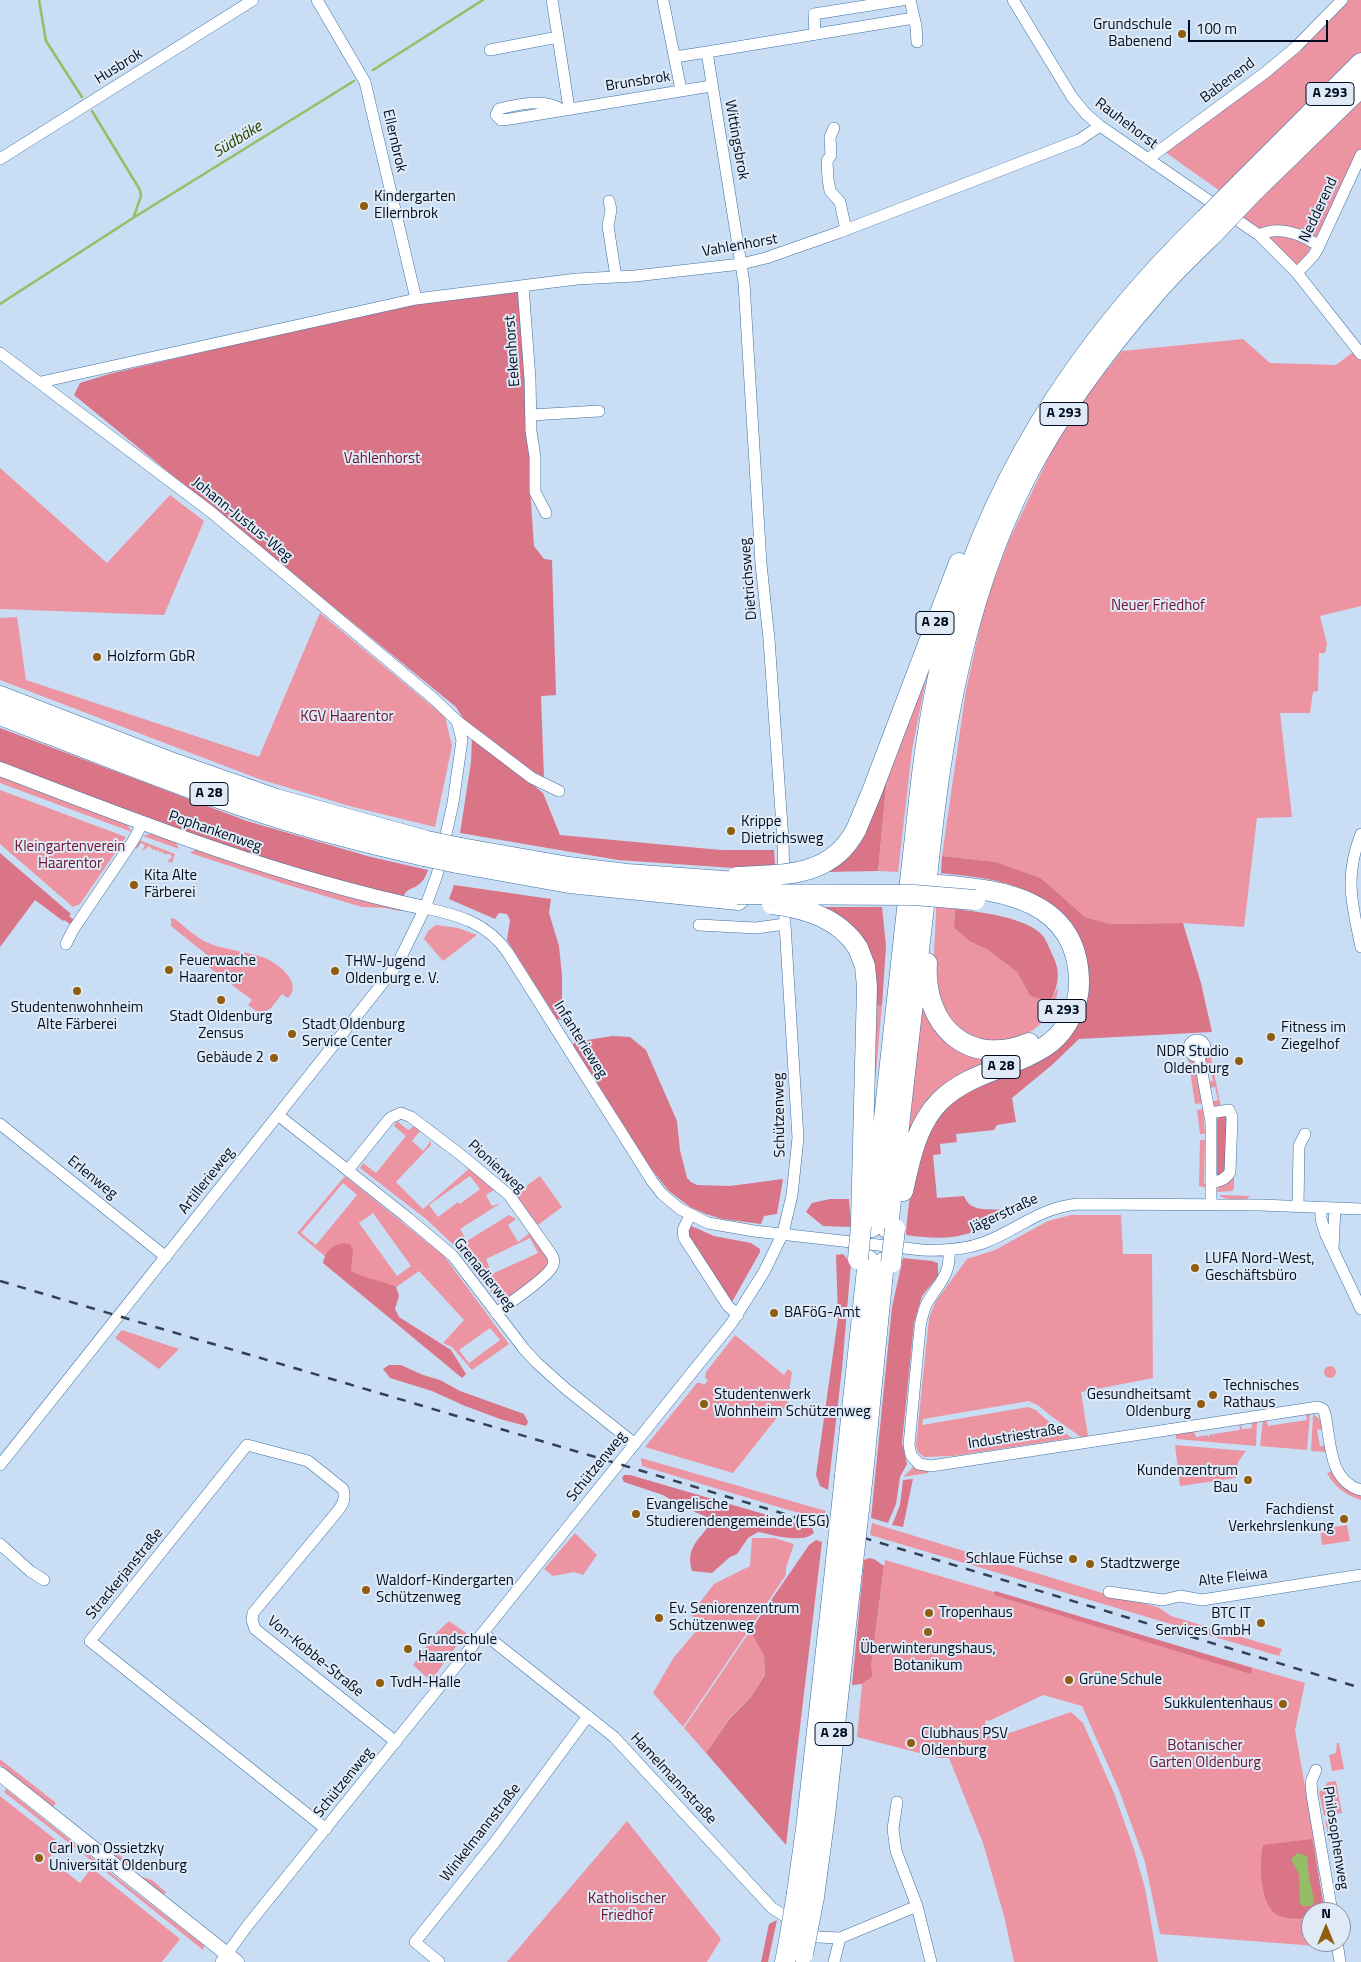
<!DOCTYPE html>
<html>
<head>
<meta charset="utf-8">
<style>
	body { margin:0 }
	#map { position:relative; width:1361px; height:1962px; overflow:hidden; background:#c9def5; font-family:"Titillium Web",sans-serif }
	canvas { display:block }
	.north { position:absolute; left:1301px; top:1902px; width:50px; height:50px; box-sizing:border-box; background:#dfeaf6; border:1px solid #8691a0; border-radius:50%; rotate:0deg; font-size:14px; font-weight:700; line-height:20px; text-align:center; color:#000c1f }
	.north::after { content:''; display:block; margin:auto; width:18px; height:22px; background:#905c0e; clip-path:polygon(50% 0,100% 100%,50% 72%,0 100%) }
	.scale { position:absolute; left:1188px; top:20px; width:140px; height:22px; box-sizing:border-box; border:2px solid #000c1f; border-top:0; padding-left:6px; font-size:15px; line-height:18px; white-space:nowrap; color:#000c1f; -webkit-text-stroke:4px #dfeaf6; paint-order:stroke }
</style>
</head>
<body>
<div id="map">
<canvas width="1361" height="1962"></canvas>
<div class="north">N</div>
<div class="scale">100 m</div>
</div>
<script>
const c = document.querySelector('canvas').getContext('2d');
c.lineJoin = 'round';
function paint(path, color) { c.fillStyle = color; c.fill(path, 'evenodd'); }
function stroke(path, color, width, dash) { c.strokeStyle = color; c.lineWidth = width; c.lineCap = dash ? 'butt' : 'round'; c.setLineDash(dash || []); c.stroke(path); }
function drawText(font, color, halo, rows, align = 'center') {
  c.font = font + ' "Titillium Web",sans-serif'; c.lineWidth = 4; c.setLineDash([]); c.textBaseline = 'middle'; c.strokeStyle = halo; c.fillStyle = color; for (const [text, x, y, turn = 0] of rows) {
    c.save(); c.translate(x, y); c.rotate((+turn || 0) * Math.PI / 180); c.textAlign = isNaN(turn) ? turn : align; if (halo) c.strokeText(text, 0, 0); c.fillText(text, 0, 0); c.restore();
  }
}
paint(new Path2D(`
	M1349 0H1361V152L1297 273 1259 236 1220 191 1165 152 1298 53Z
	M1243 339 1270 363 1336 365 1357 349 1361 354V606L1320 616 1327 644 1325 653H1319L1318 691 1313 692 1310 713H1280L1292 817 1257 818 1244 927 1183 923 1110 924 1085 917 1041 878 996 862 942 856 966 690 985 604 1010 538 1056 442 1089 392 1122 351Z
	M0 468 107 563 170 495 204 521 164 615 0 609Z
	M320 613 445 717 452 746 435 827 353 807 259 779 0 680V618L17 617 26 680 259 757Z
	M932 649 912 750 898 872 878 871 888 767Z
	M0 774 126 823 132 832 0 783Z
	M0 790 126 837 80 904 73 907 0 844Z
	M152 833 175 841 179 849 143 836Z
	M139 840 175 854 172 863 167 861 172 857 170 854H164L162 851 160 853 158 850 156 851 154 849 153 850 149 846 142 851 145 845 141 843 137 849 134 847Z
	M196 849C264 871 332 893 402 910L399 911 385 908 362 907 288 885 190 853Z
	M936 907 955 909 954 928 969 941 988 950 1017 972 1030 996 1050 1002 1058 987C1057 1016 1028 1041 1000 1042 977 1043 950 1026 941 1005 929 977 936 938 936 907Z
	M171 918 175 919C184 926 195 937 206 942 224 950 246 951 265 958 279 964 303 983 288 998L282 994 271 1008 263 1013 256 1011 248 1005 252 1000 206 965 211 958 171 926Z
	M436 925 458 928 477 935 443 961 424 939 428 931Z
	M923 1000 932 1020 1005 1055 908 1136Z
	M882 1005 872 1117V1007Z
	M1210 1053 1221 1107 1212 1108 1211 1102 1218 1100 1215 1087 1208 1088 1207 1082 1213 1081 1210 1067 1204 1068V1060Z
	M1188 1057 1195 1062 1202 1103 1195 1104Z
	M1203 1109 1205 1134H1200L1197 1110Z
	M397 1121 408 1130 418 1124 423 1127 412 1141 423 1151 431 1141V1145L396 1182 423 1209 471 1167 497 1188 486 1195 492 1206 501 1203 460 1229 467 1241 509 1215 516 1219 508 1225 518 1242 531 1232 548 1257 547 1268 509 1299 504 1301 497 1300 463 1254 426 1219 360 1168 363 1163 376 1173 406 1136 394 1126ZM470 1176 480 1189 460 1204 458 1202 438 1217 429 1205ZM530 1238 538 1253 492 1274 486 1259Z
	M1200 1140H1205L1204 1183 1207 1185V1188L1199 1186Z
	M1234 1174V1188L1232 1191 1217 1192 1219 1185Z
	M345 1176 444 1256 509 1344 472 1370 452 1347 443 1343 464 1320 419 1271 378 1300 297 1233ZM343 1183 357 1195 316 1245 301 1233ZM373 1213 411 1266 397 1276 359 1223ZM490 1328 500 1340 469 1363 459 1350Z
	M540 1176 562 1207 538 1225 515 1194Z
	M1220 1196V1195L1250 1196 1247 1199C1238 1199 1228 1201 1220 1196Z
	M1071 1215H1121L1123 1254H1152L1153 1378 1081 1392 1088 1436 1081 1437 1051 1416 1039 1406 1029 1401 923 1419 922 1425 1028 1407 1036 1410 1049 1422 1072 1438 953 1456 924 1457 918 1452 916 1445 929 1318 936 1301 967 1259 995 1250 1048 1221Z
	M122 1330 179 1349 159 1369 115 1338Z
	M735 1335 784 1375 788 1369 792 1372 787 1405 733 1473 645 1447 697 1383H701L704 1385 708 1380 705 1378 706 1372Z
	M1324 1372a6 6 0 1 1 12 0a6 6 0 1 1-12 0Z
	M1306 1413H1310L1307 1450 1260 1446 1263 1420 1266 1419 1268 1426 1307 1420Z
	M1313 1414 1322 1421 1324 1429 1317 1430 1320 1446 1327 1445 1328 1452 1311 1451Z
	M1251 1421H1257L1256 1446 1176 1439V1433L1194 1430 1196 1437 1207 1435 1209 1438V1435L1212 1434 1214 1438 1213 1434 1240 1430 1239 1423H1241L1242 1429 1252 1428Z
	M1175 1445 1246 1451 1238 1462 1236 1478 1180 1486Z
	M641 1458 826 1511 825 1521 642 1466Z
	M914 1466 928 1470V1473L903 1477Z
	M1333 1471 1361 1495V1500C1346 1495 1335 1488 1327 1473Z
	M872 1523 1102 1593 1158 1607 1171 1616 1282 1649 1279 1656 870 1535Z
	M1347 1525 1350 1541 1322 1545 1320 1529Z
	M575 1533 597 1555 583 1575 574 1572 553 1576 544 1569Z
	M752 1538H774L794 1544 786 1568V1575L683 1727 653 1693 674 1657 698 1629 691 1614 714 1584 750 1566Z
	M885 1560 1305 1683 1295 1730 1311 1820 1324 1912H1311V1942H1328L1329 1947 1160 1934 1145 1862 1119 1790 1082 1706 1043 1695 989 1721 986 1720 985 1723 992 1739 1071 1712 1083 1723 1114 1793 1134 1849 1145 1888 1158 1962H1014L1004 1916 983 1843 949 1758H939L857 1737 862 1684 873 1676 871 1667Z
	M449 1621 466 1633 431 1681 413 1665 435 1634Z
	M750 1631 764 1656 765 1673 751 1697 731 1716 706 1753 684 1728Z
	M1337 1743H1339L1344 1769 1332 1771 1329 1755 1336 1753Z
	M0 1759 56 1803 53 1807 0 1765Z
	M1336 1781 1342 1813 1324 1816 1319 1792 1328 1782Z
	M6 1789 99 1863 97 1865 4 1792Z
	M0 1796 61 1844 49 1858 46 1856 52 1861 50 1864 55 1868 57 1865 80 1883 90 1870 93 1869 180 1939 162 1962H0Z
	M1336 1819 1341 1841 1330 1843 1325 1821Z
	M627 1821 721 1939 707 1962H507Z
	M115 1852 134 1867 132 1870 112 1855Z
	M102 1866 202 1944 204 1946 203 1950 101 1868Z
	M139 1876 152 1880 167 1893 162 1894Z`), '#ec94a2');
paint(new Path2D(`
	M521 290 526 343 530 488 534 546 544 559 552 560 556 695 541 696 544 777 523 767 466 723 456 707 74 395 80 383 109 374 419 301Z
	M0 728 247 821 371 857 428 870C421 892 407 885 404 896L319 877 230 850 0 764Z
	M472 736 543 793 560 835 721 850H774L775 865 733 868 618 860 460 833 471 762Z
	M888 767 878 871 825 872 842 863 851 855 882 791Z
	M0 853 71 914 69 916 74 920 70 924 64 920 63 921 35 900 0 947Z
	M942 856 996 862 1041 878 1085 917 1110 924 1183 923 1201 983 1212 1032 1079 1039 1052 1065 1012 1098 1016 1122 997 1125 994 1130 956 1134 957 1142 940 1144 941 1154 933 1155 937 1198 964 1196C972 1217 998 1205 1014 1212 972 1236 954 1242 906 1235 909 1186 918 1144 947 1104L1081 1013 1053 906C1045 902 1037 895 1029 892 1001 879 971 876 941 873Z
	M454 885 551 899 549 913 559 946 562 975V1020L557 1019 555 1016 507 940 510 920 507 914 499 913 495 919 449 899Z
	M825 907H882L886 946 882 1005 872 1007V991L825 912Z
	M955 909C978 912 1028 917 1043 936 1047 941 1049 948 1052 954 1061 971 1059 985 1050 1002L1030 996 1017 972 988 950 969 941 954 928Z
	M612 1036 630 1037 646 1050 677 1121 680 1150 687 1178 691 1182 697 1185 730 1186 783 1179 777 1214 764 1216 761 1224 722 1219 706 1214 690 1207 669 1191 652 1170 573 1045 575 1042Z
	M1220 1114H1229L1225 1176 1216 1179V1122Z
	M830 1199H849L851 1224 850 1227 823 1226 806 1212 812 1203Z
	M689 1225 714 1236 751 1243 760 1249V1252L732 1302 688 1236Z
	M344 1243 350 1244 353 1250 351 1271C365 1279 381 1280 396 1287L399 1296 395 1309 399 1317 451 1350 466 1374 462 1378 323 1263C326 1250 331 1246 344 1243Z
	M843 1254 851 1263 842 1369 828 1490 820 1486 816 1475 838 1318 836 1255Z
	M903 1258 932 1261 938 1263V1276L922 1296 914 1323 902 1443 907 1464 900 1477 896 1504 888 1523 871 1518 892 1307Z
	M389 1365H401L423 1375 440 1380 460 1391 524 1414 528 1422 526 1426 500 1419 465 1406 432 1391 390 1378 383 1369Z
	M624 1475H630L812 1528 814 1533C801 1544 774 1535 758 1532L748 1538 737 1554 730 1557 712 1573 692 1571C685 1548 699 1540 711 1523L707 1517 683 1507 663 1495 624 1482 622 1478Z
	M913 1479 903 1527 892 1525 900 1505 903 1480Z
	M816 1540 822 1542 786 1845 706 1753 730 1718 751 1697 765 1674 764 1656 750 1631 809 1545Z
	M869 1558 874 1559 884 1566 871 1667 873 1676 862 1684 852 1685 864 1560Z
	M995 1591 1252 1668 1251 1674 994 1595Z
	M1312 1839 1325 1912H1311V1918C1302 1918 1289 1920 1280 1916 1259 1909 1259 1862 1263 1845Z
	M777 1920 768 1962H761L769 1924Z`), '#da7587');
paint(new Path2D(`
	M1297 1853 1305 1855 1308 1858C1306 1874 1313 1888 1314 1903L1311 1906H1302L1300 1903 1299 1874 1291 1860Z`), '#94be65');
stroke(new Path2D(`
	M39 0 46 41 82 97
	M373 70 483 0
	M92 111 140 190 141 196 134 216
	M0 304 133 218 354 81`), '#94be65', 2.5);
const minor = new Path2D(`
	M317 0 365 82 416 299
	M552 0 558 37
	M663 0 681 90
	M910 0 916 26 917 42
	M1013 0 1072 97 1086 114 1100 126 1259 235 1297 273 1361 354
	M815 34 814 14 902 0
	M490 50 558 37 569 109
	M707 52 914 18
	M562 110C545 98 518 104 499 109L496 115 501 120 510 119 711 86
	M834 128 830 137 831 155 827 161 828 179 830 191 840 202 846 230
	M0 159 253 0
	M1148 159 1266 72 1297 46 1342 0
	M609 201 611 210 608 226 616 277
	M1259 235C1280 225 1301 234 1319 246
	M1297 273 1314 255 1319 246 1361 155
	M523 286 530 379 531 431 535 457V492L546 513
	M0 353 211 512 434 699 457 721 462 740 453 803 437 875 425 908 397 965 0 1465
	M41 382 416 299 577 279 635 276 741 264 766 258 840 232 1079 140 1100 126
	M531 415 599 411
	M457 721 532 778 559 791
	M1361 834C1344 877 1352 904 1361 947
	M425 908C458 915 488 923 508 953L652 1181 662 1194 680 1209 708 1223 754 1231 922 1250C943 1251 963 1250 983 1243 1018 1230 1038 1208 1078 1204L1260 1205 1361 1209
	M699 925 756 928 785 924
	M66 944 73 930 133 841 142 824
	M1189 1048a8 8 0 1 1 16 0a8 8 0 1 1-16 0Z
	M1199 1056 1211 1122V1204
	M1210 1113 1229 1110 1232 1117 1230 1172C1226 1179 1220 1182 1211 1182
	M278 1115 408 1218 453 1256 524 1349 537 1363 566 1389 635 1444
	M0 1124 166 1257
	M348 1170 390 1118 401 1113 411 1117 461 1155 509 1195 549 1251C552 1255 555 1259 553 1265 551 1275 507 1305 496 1313
	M1298 1206 1299 1146 1305 1134
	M1321 1207V1219L1326 1235 1361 1309
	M690 1215 683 1230 684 1238 728 1306 738 1315
	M1333 1248 1335 1208
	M949 1250C951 1277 937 1284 926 1305 923 1313 921 1320 920 1328L909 1445 911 1455 919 1464 931 1466 1318 1407 1323 1409 1325 1414C1331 1441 1328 1481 1361 1490
	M0 1544 30 1571 44 1580
	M1109 1592 1163 1600 1180 1596 1202 1600 1361 1575
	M483 1633 614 1737 772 1908 818 1937 840 1938
	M1316 1770 1311 1782 1312 1795 1332 1912
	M897 1802 893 1829 896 1851 917 1906 931 1962
	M326 1829 90 1641 247 1445 308 1461 343 1489C347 1502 340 1508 332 1518L253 1613 252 1620 255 1629 396 1742
	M1337 1942 1340 1962
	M221 1962 248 1925 731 1324 764 1272 783 1233 792 1195 798 1138 785 924 783 841 769 639 761 564 744 283 707 52 675 57
	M439 1962 415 1942 495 1842 588 1716
	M834 1962 840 1938 917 1906`);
const tertiary = new Path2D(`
	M0 769C140 823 278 877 425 908
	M0 1774 237 1962`);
const motorway = new Path2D(`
	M1241 183 1361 63
	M1254 191 1361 87
	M0 696 173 763 276 799 427 841
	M0 715C88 749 176 785 266 814 318 831 371 844 424 856
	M856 830 871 794 959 563
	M461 848 569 867 627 874 737 882
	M457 863 569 883 738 900
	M858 948 865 966 867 987 861 1222
	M927 963C923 1026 968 1068 1029 1043
	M903 1191C910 1160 916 1125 940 1101 970 1071 1016 1068 1050 1043 1068 1029 1080 1003 1079 980 1077 900 1003 890 940 885
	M872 1227 921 782C926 742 932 703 941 663 983 488 1076 344 1205 219
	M888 1229C899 1121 912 1014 924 906 939 759 957 611 1026 477 1059 413 1105 351 1153 296 1171 274 1193 254 1213 234
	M863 1474 884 1262
	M845 1475 868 1260
	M797 1893 806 1829 835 1570
	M814 1897 825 1815 852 1571
	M785 1962 788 1947`);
stroke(minor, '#3d70a2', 12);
stroke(tertiary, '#3d70a2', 15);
stroke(motorway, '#3d70a2', 21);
stroke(minor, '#fff', 11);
stroke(tertiary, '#fff', 14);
stroke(motorway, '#fff', 20);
stroke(new Path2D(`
	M0 1281 619 1464 1361 1688`), '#324054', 2.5, [9, 9]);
const motorwayBridge = new Path2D(`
	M1205 219 1241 183
	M1213 234 1254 191
	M427 841 461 848
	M424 856 457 863
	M737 877C785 874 830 878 856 830
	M737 894 914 895 975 900
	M772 904C805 908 839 918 858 948
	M858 1259 861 1226
	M891 1263 895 1229
	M835 1570 845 1475
	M852 1571 863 1474
	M788 1947 797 1893
	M803 1954 814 1897`);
stroke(motorwayBridge, '#3d70a2', 21, []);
stroke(motorwayBridge, '#fff', 20);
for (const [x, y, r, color] of [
	[1182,34,5,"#905c0e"],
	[364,206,5,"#905c0e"],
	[97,657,5,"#905c0e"],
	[731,831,5,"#905c0e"],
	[134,885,5,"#905c0e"],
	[169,970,5,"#905c0e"],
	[335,971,5,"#905c0e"],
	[77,991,5,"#905c0e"],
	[221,1000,5,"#905c0e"],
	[292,1034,5,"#905c0e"],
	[1271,1037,5,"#905c0e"],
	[274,1058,5,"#905c0e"],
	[1239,1061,5,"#905c0e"],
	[1195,1268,5,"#905c0e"],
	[774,1313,5,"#905c0e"],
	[1213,1395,5,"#905c0e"],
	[704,1404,5,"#905c0e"],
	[1201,1404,5,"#905c0e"],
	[1248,1480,5,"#905c0e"],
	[636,1514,5,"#905c0e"],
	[1344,1519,5,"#905c0e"],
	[1073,1559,5,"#905c0e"],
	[1090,1564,5,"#905c0e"],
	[366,1590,5,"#905c0e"],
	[929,1613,5,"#905c0e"],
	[659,1618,5,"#905c0e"],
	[1261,1623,5,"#905c0e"],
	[928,1632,5,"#905c0e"],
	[408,1649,5,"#905c0e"],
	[1069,1680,5,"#905c0e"],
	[380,1683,5,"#905c0e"],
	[1283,1704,5,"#905c0e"],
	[911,1743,5,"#905c0e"],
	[39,1858,5,"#905c0e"]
]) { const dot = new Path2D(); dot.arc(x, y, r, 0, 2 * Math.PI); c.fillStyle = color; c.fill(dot); stroke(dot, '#dfeaf6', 2); }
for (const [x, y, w] of [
	[1330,94,48],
	[1064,414,48],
	[935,623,38],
	[209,794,38],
	[1062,1011,48],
	[1001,1067,38],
	[834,1734,38]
]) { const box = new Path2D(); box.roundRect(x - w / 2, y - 11.5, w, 23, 4); c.fillStyle = '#dfeaf6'; c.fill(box); stroke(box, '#000c1f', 1); }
drawText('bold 14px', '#000c1f', null, [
	["A 293",1330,94],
	["A 293",1064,414],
	["A 28",935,623],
	["A 28",209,794],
	["A 293",1062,1011],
	["A 28",1001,1067],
	["A 28",834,1734]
]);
drawText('15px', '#000c1f', '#dfeaf6', [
	["Grundschule",1172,25,"right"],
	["Babenend",1172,42,"right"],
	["Kindergarten",374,197],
	["Ellernbrok",374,214],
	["Holzform GbR",107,657],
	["Krippe",741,822],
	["Dietrichsweg",741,839],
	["Kita Alte",144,876],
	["Färberei",144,893],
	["Feuerwache",179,961],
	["Haarentor",179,978],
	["THW-Jugend",345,962],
	["Oldenburg e. V.",345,979],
	["Studentenwohnheim",77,1008,"center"],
	["Alte Färberei",77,1025,"center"],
	["Stadt Oldenburg",221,1017,"center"],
	["Zensus",221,1034,"center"],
	["Stadt Oldenburg",302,1025],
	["Service Center",302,1042],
	["Fitness im",1281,1028],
	["Ziegelhof",1281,1045],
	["NDR Studio",1229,1052,"right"],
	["Oldenburg",1229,1069,"right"],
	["Gebäude 2",264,1058,"right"],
	["LUFA Nord-West,",1205,1259],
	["Geschäftsbüro",1205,1276],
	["BAFöG-Amt",784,1313],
	["Technisches",1223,1386],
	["Rathaus",1223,1403],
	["Studentenwerk",714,1395],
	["Wohnheim Schützenweg",714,1412],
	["Gesundheitsamt",1191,1395,"right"],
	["Oldenburg",1191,1412,"right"],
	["Kundenzentrum",1238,1471,"right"],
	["Bau",1238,1488,"right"],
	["Evangelische",646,1505],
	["Studierendengemeinde (ESG)",646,1522],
	["Fachdienst",1334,1510,"right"],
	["Verkehrslenkung",1334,1527,"right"],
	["Schlaue Füchse",1063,1559,"right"],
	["Stadtzwerge",1100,1564],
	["Waldorf-Kindergarten",376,1581],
	["Schützenweg",376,1598],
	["Ev. Seniorenzentrum",669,1609],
	["Schützenweg",669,1626],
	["Tropenhaus",939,1613],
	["BTC IT",1251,1614,"right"],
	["Services GmbH",1251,1631,"right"],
	["Grundschule",418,1640],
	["Haarentor",418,1657],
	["Überwinterungshaus,",928,1649,"center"],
	["Botanikum",928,1666,"center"],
	["Grüne Schule",1079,1680],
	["TvdH-Halle",390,1683],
	["Sukkulentenhaus",1273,1704,"right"],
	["Clubhaus PSV",921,1734],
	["Oldenburg",921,1751],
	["Carl von Ossietzky",49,1849],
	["Universität Oldenburg",49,1866]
], 'left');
drawText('15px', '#000c1f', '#dfeaf6', [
	["Husbrok",119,67,-32],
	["Babenend",1228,81,-37],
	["Brunsbrok",638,82,-9],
	["Rauhehorst",1126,124,37],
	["Wittingsbrok",736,140,80],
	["Ellernbrok",394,141,77],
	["Nedderend",1319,210,-65],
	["Vahlenhorst",740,246,-10],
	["Eekenhorst",513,351,-94],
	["Johann-Justus-Weg",242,520,39],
	["Dietrichsweg",749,579,-95],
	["Pophankenweg",215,832,19],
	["Infanterieweg",580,1040,58],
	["Schützenweg",780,1115,-91],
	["Pionierweg",496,1167,42],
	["Erlenweg",92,1178,39],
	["Artillerieweg",207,1181,-52],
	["Jägerstraße",1004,1214,-25],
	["Grenadierweg",484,1275,51],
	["Industriestraße",1016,1437,-9],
	["Schützenweg",597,1467,-51],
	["Strackerjanstraße",125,1574,-51],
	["Alte Fleiwa",1233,1578,-7],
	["Von-Kobbe-Straße",315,1657,39],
	["Hamelmannstraße",673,1779,47],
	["Schützenweg",344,1783,-51],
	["Winkelmannstraße",481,1833,-52],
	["Philosophenweg",1335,1838,81]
]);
drawText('15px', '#6f122d', '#dfeaf6', [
	["Vahlenhorst",382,459],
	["Neuer Friedhof",1158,606],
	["KGV Haarentor",347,717],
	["Kleingartenverein",70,847],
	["Haarentor",70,864],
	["Botanischer",1205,1746],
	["Garten Oldenburg",1205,1763],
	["Katholischer",627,1899],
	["Friedhof",627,1916]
]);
drawText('italic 16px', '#284200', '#dfeaf6', [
	["Südbäke",238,140,-32]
]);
</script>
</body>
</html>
